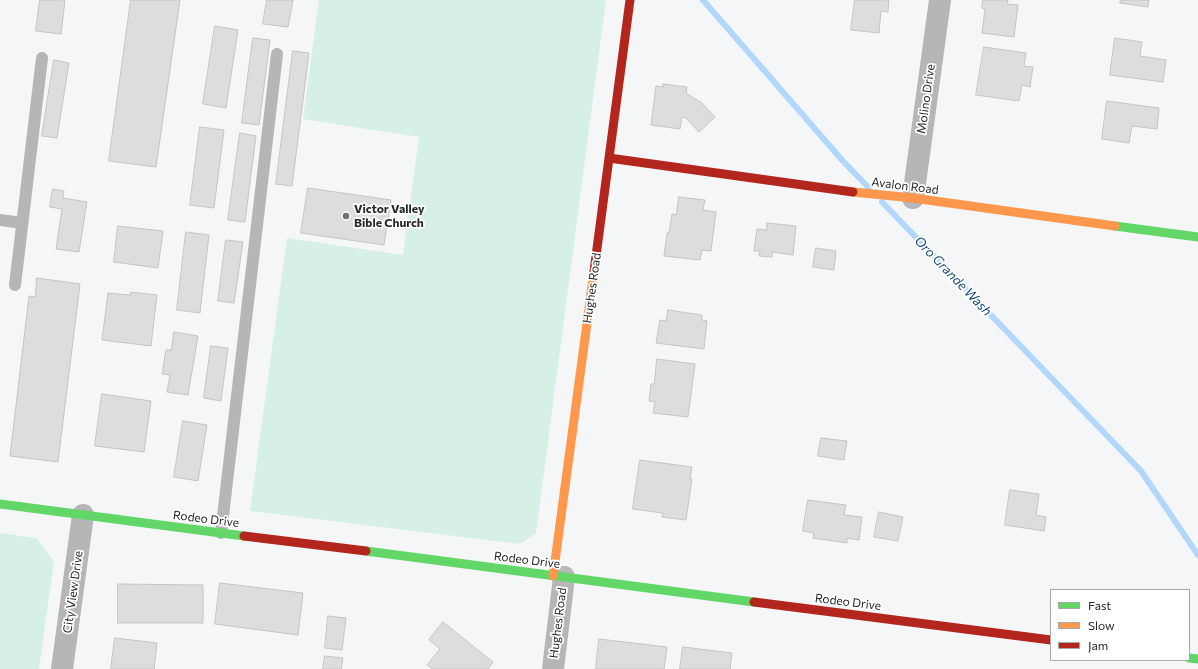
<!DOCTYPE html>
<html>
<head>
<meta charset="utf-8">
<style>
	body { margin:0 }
	#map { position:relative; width:1198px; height:669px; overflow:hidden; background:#f4f6f8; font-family:Commissioner,sans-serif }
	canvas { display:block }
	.legend { position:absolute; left:1050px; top:589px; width:140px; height:72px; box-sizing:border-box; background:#fff; border:1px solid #a8a9a9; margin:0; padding:5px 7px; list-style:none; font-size:12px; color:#262728 }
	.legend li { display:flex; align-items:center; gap:8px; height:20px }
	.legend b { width:20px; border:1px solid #a8a9a9 }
</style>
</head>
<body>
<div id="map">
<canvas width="1198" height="669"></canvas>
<ul class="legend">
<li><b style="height:5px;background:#63d668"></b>Fast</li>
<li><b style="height:5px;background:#ff974d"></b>Slow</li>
<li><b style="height:5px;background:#b3261e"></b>Jam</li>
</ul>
</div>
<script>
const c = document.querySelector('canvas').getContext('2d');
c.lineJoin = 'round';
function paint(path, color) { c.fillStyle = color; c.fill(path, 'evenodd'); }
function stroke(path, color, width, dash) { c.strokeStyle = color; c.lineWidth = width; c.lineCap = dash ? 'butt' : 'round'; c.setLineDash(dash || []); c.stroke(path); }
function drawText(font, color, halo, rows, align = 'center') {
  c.font = font + ' Commissioner,sans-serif'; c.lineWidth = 3.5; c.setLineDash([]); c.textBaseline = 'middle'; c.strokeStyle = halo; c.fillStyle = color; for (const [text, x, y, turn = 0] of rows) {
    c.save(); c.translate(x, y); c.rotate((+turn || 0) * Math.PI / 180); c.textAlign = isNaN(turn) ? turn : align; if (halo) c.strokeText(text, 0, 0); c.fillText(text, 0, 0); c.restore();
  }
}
paint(new Path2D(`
	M319 0H606L536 533 520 544 250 511 287 238 403 255 419 137 303 119Z
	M0 533 36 538 54 561 39 669H0Z`), '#d6f0e5');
stroke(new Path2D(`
	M703 0 842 160 869 188
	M882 202 1141 471 1198 555`), '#b3d7fc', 6);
const building = new Path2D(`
	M40 0H65L61 34 36 31Z
	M131 0H180L156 167 109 161Z
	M267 0H293L288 27 263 24Z
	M855 0H889L888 12 881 11 879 33 851 30Z
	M983 0H1008L1007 4 1018 5 1014 37 982 33 985 9 982 8Z
	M1121 0H1149L1148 7 1120 3Z
	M215 26 238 30 226 108 203 104Z
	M253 38 270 40 259 125 242 123Z
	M1115 38 1142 42 1140 56 1166 60 1163 82 1110 75Z
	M984 47 1026 53 1024 66 1033 67 1030 87 1022 85 1019 101 976 95Z
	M293 51 309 53 292 186 276 184Z
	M54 60 69 63 57 138 42 136Z
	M663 84 687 87 686 93 702 103 715 117 699 132 686 118 682 117 680 129 651 125 656 86 663 87Z
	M1107 101 1159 108 1157 129 1132 126 1129 143 1102 139Z
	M200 127 224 130 214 208 190 205Z
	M240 133 256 136 245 222 228 220Z
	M308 188 391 200 384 245 301 233Z
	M53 189 64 191 63 198 87 202 79 252 56 249 62 209 50 207Z
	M679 197 705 200 703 210 716 212 711 251 702 250 700 260 664 256 667 233H669L672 214 676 215Z
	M767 223 796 226 793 255 772 252V257L759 256 760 251H754L757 229 767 230Z
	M118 226 163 231 158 268 114 262Z
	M186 232 209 235 200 313 177 310Z
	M226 240 243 242 234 303 218 301Z
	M816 248 836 251 834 270 813 267Z
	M37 278 80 284 58 462 10 456 29 296 35 297Z
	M131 292 157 295 151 346 102 340 108 293 130 295Z
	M668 310 702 315V320L707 321 704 349 656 343 660 320 666 321Z
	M174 332 198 336 188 395 167 392 170 375 162 374 166 350H171Z
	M211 346 228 348 221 401 204 398Z
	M657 359 695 364 688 417 653 413 655 402 649 401 651 384H654Z
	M102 394 151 401 144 452 95 446Z
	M183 421 207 425 198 481 174 477Z
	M821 438 847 441 844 460 818 456Z
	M640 460 692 467 690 479H692L686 520 662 517 663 513 633 509Z
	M1010 490 1039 494 1036 515 1046 517 1044 531 1005 525Z
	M808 500 846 505 844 515 862 517 859 540 847 538V543L813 538 814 533 803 531Z
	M879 512 903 517 898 541 874 537Z
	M220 583 303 593 298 635 215 624Z
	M118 584 203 585V623H118Z
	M328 616 346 618 342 650 325 648Z
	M443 622 493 662 488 669H433L427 665 440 649 429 640Z
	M115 638 157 643 154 669H111Z
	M599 639 667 647 664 669H596Z
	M683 647 732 653 730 669H680Z
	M325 656 343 658 341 669H323Z`);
paint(building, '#ddddde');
stroke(building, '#c4c4c5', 1);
stroke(new Path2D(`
	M0 220 22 223
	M15 285 42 58
	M221 533 277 54`), '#b6b6b7', 12);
stroke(new Path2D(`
	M913 198 940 0
	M62 669 83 515
	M553 669 564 577`), '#b6b6b7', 22);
stroke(new Path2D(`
	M1115 226 1198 237
	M0 504 244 536
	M366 551 754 602
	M1189 658 1198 659`), '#63d668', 9);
stroke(new Path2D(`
	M853 192 913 198 1115 226
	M553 576 594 271`), '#ff974d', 9);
stroke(new Path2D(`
	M609 158 853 192
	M594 271 630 0
	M244 536 366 551
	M754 602 1051 640`), '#b3261e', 9);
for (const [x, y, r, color] of [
	[346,216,4,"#6e6f71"]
]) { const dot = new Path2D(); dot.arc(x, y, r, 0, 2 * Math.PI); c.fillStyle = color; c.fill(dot); stroke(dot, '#fff', 1.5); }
drawText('12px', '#262728', '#fff', [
	["Molino Drive",926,99,-82],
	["Avalon Road",905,186,7],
	["Hughes Road",592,288,-82],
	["Rodeo Drive",206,519,7],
	["Rodeo Drive",527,560,7],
	["City View Drive",73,592,-82],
	["Rodeo Drive",848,602,7],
	["Hughes Road",558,623,-83]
]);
drawText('bold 12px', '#262728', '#fff', [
	["Victor Valley",354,209],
	["Bible Church",354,223]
], 'left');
drawText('italic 13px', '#154b7a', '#fff', [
	["Oro Grande Wash",953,276,46]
]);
</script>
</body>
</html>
